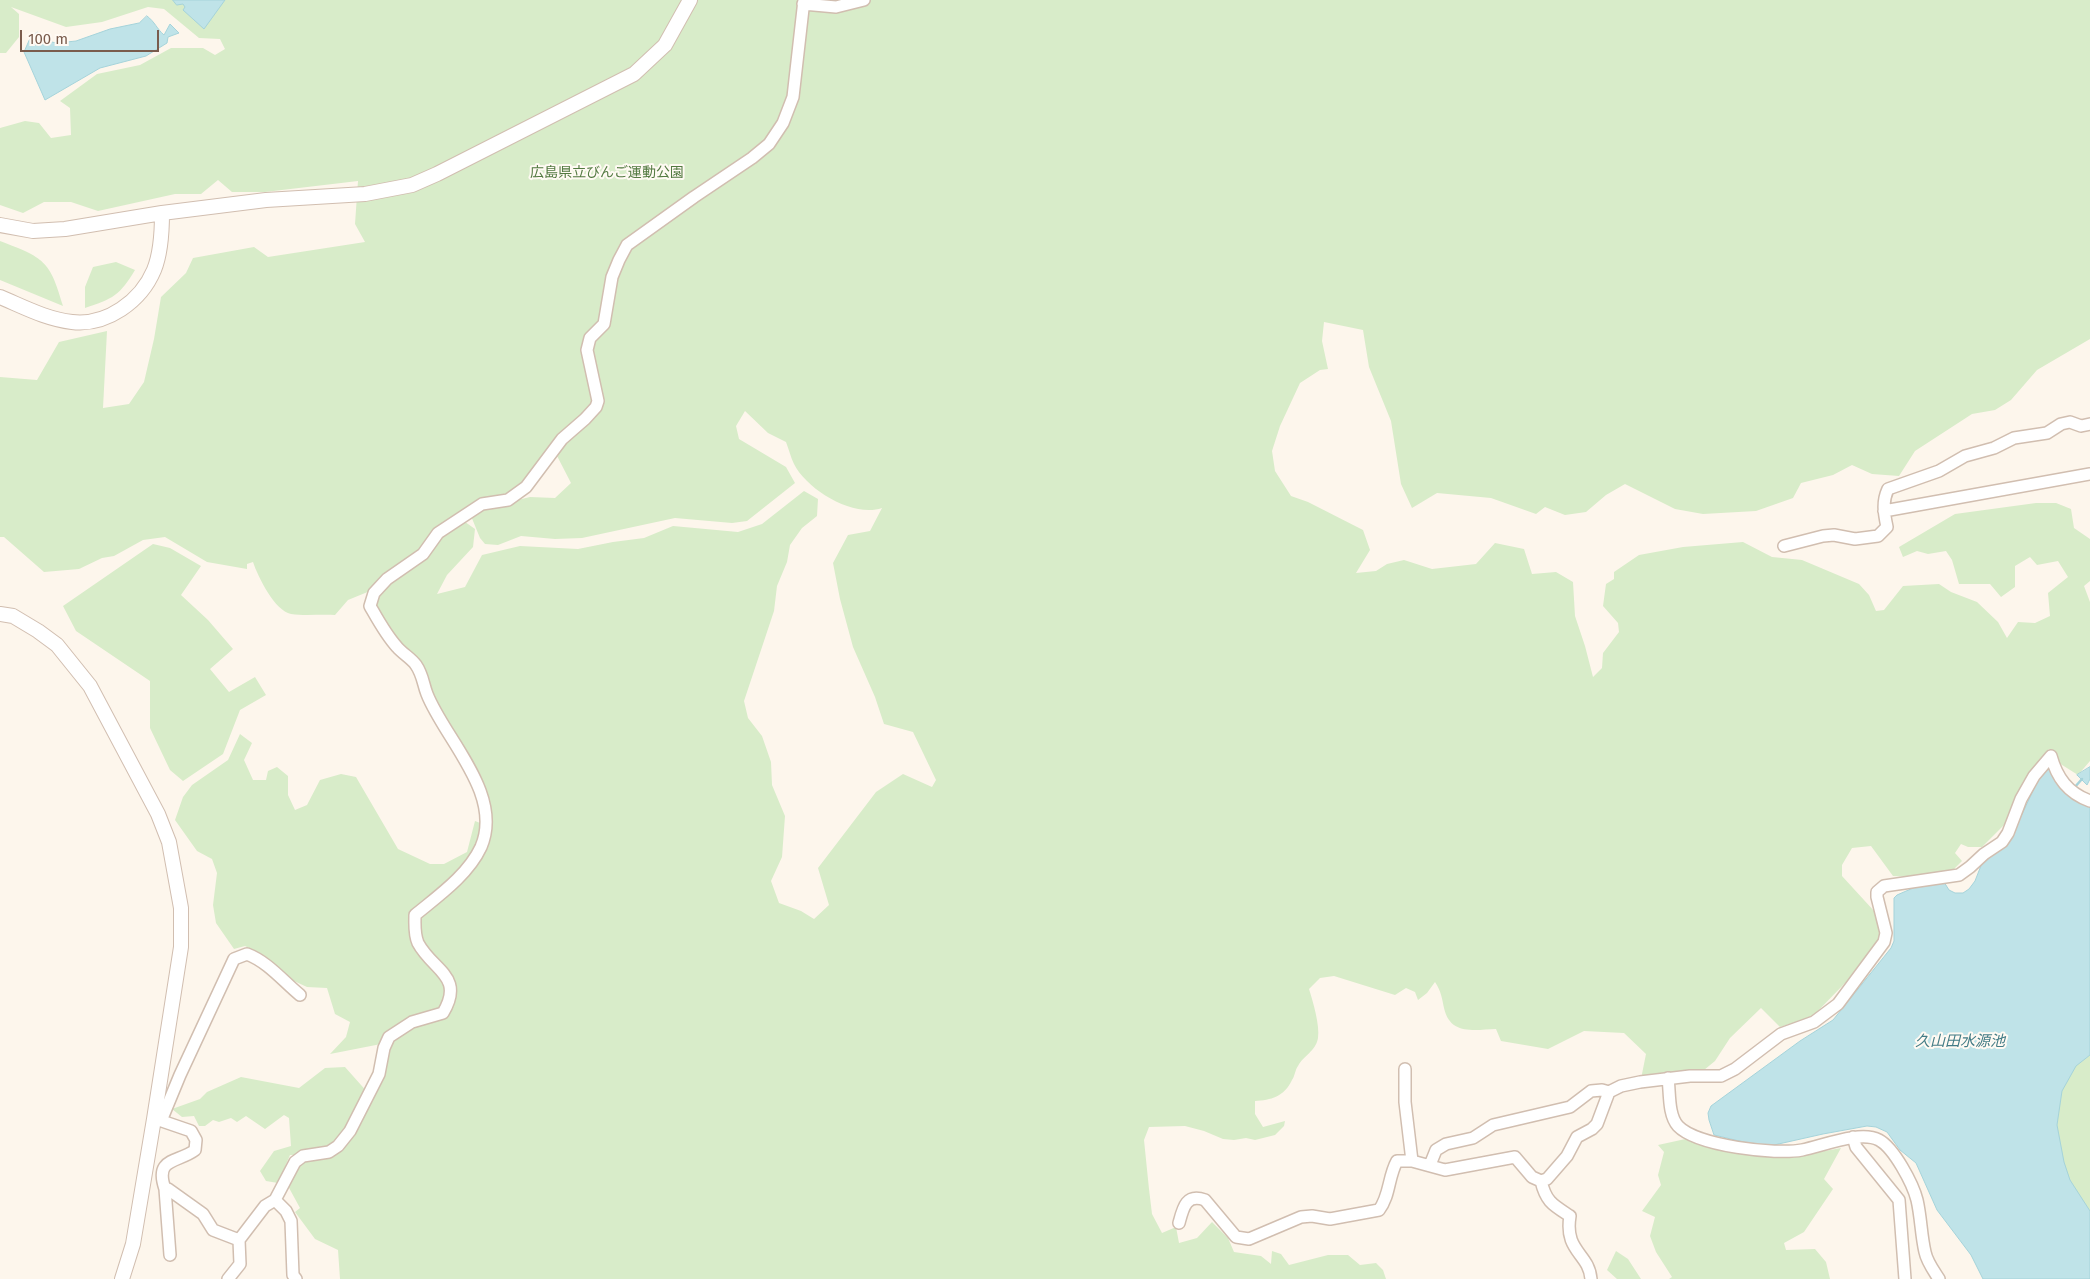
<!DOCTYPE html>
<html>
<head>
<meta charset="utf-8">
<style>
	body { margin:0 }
	#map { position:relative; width:2090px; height:1279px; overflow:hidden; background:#fdf6ec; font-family:"Fira Sans",sans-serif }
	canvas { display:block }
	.scale { position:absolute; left:20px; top:30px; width:139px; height:22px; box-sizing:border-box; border:2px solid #7a5c4d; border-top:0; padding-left:6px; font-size:15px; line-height:18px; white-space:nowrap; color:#7a5c4d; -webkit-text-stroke:4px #fffaf3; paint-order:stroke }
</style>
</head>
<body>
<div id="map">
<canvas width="2090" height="1279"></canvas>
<div class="scale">100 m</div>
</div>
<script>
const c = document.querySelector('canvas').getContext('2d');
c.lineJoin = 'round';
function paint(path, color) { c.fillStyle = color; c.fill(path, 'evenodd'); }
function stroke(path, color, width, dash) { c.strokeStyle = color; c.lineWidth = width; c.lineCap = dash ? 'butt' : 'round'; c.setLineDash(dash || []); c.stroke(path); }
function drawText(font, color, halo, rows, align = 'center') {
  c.font = font + ' "Fira Sans","Noto Sans JP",sans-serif'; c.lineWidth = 4; c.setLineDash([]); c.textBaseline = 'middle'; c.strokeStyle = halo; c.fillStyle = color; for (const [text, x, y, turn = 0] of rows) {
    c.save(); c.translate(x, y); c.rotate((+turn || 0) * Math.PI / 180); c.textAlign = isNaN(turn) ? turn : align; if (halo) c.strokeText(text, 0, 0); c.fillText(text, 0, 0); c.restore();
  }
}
paint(new Path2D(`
	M0 0H2090V339L2037 370 2011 400 1995 410 1972 414 1915 451 1899 476 1872 474 1852 465 1833 475 1801 483 1793 498 1756 511 1703 514 1675 509 1625 484 1606 495 1586 512 1565 515 1545 507 1536 514 1491 498 1437 493 1412 508 1401 484 1391 421 1369 367 1363 330 1324 322 1322 341 1328 369 1320 370 1300 383 1280 426 1272 451 1275 471 1291 496 1308 502 1363 530 1370 550 1356 573 1376 571 1387 564 1404 560 1432 569 1476 564 1495 543 1524 549 1532 574 1556 572 1573 582 1575 616 1585 646 1593 677 1602 668 1603 653 1619 632 1618 623 1603 606 1606 584 1614 579V572L1639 555 1683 547 1743 542 1772 557 1802 560 1859 584 1869 595 1876 611 1884 610 1903 586 1939 584 1951 592 1977 602 1998 622 2007 638 2018 622 2035 623 2050 616 2048 593 2068 577 2058 561 2037 565 2030 557 2015 566V587L2001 597 1990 584H1959L1952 560 1946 551 1928 554 1917 551 1903 557 1899 547 1955 514 2036 503H2056L2071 509 2074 528 2090 539V581L2084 586 2090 602V761L2078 775 2059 763 2049 749 2021 792 2006 823 1982 847H1968L1961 844 1955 853 1962 861 1952 871 1910 877 1893 876 1871 846 1852 848 1842 865V876L1875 912 1884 932 1847 981 1812 1017 1780 1027 1761 1008 1730 1038 1715 1061 1704 1070 1641 1079 1646 1054 1624 1033 1584 1031 1548 1049 1501 1041 1496 1029C1473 1030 1450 1035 1444 1008 1442 998 1441 991 1435 982L1427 993 1418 1000 1415 992 1406 988 1395 995 1334 976 1320 978 1309 989C1313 1002 1320 1025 1318 1038 1316 1051 1303 1056 1298 1066 1295 1070 1295 1076 1292 1080 1284 1097 1271 1100 1255 1101V1114L1263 1127 1285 1121 1284 1126 1275 1135 1255 1140 1246 1138 1234 1140 1223 1139 1204 1131 1185 1126 1149 1127 1144 1140 1149 1189 1152 1214 1162 1233 1176 1227 1179 1243 1197 1238 1212 1222 1228 1238 1234 1252 1261 1256 1271 1264 1272 1251 1281 1254 1289 1265 1328 1255H1348L1360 1265 1376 1263 1383 1270 1386 1279H340L338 1250 315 1239 295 1212 300 1208 288 1186 296 1164 340 1147 391 1038 413 1024 444 1015 454 990 420 942 417 916 482 848 477 777 399 646 372 605 376 594 439 535 461 519 475 529 473 547 447 575 437 594 465 587 482 555 520 546 578 549 613 542 644 538 673 526 738 532 762 524 804 491 818 499 817 516 802 528 790 545 787 562 777 586 774 611 744 701 748 718 762 736 771 762 772 785 785 816 782 857 771 881 779 903 801 911 814 919 829 905 818 868 876 792 903 774 932 787 936 780 913 732 884 724 875 697 853 647 840 599 833 563 848 535 870 531 882 508C854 518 807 490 794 464 791 458 789 450 786 442L768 433 745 411 736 426 739 439 786 467 795 483 747 521 732 523 675 518 582 538 555 539 521 536 498 545 485 544 480 538 471 516 485 508 530 497 555 498 571 483 555 452 566 441 596 416 604 399 595 366 593 349 583 346 585 367 593 400 592 404 523 484 507 495 480 500 458 513 434 530 419 551 370 591 348 600 335 615C321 614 305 616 291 614 275 611 258 577 253 562L247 564V569L207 562 165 537 143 540 114 556 102 558 79 569 44 572 4 537H0V377L37 380 59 342 107 331 103 408 129 404 144 382 154 339 161 297 186 273 193 258 254 247 268 257 365 242 355 224 358 181 265 192H232L218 180 201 194H175L98 211 71 202H44L23 213 0 205V128L25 121 39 123 51 138 71 135 70 108 60 101 97 74 140 65 171 48H203L215 55 225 49 220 39 199 38 164 9 148 7 102 22 66 27 11 7 19 14V37L6 53H0Z
	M0 241C44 258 50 260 63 306L0 280Z
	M116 262 135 270C120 295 113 299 85 308V287L93 267Z
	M153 544 170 548 201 566 181 595 208 620 233 649 210 669 229 692 255 677 266 695 240 710 223 754 183 781 170 770 150 728V681L76 631 63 606Z
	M240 734 252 743 244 760 253 780H266L268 771 277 767 288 776V795L295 810 307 805 320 780 341 774 356 777 398 849 430 864H444L467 852 475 821 485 825 479 846 464 868 414 915 413 929 447 980 442 1012 381 1044 330 1054 346 1037 350 1022 335 1014 327 988 307 987 294 981 265 956 245 946 234 949 216 923 213 905 217 873 212 859 197 851 175 820 183 797 192 785 228 760Z
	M2090 1043V1222L2053 1160 2050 1088Z
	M345 1067 369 1094 337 1145 303 1155H290L278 1183 266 1181 260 1171 274 1151 291 1146 289 1118 284 1115 265 1129 246 1116 237 1122 231 1118 219 1122 213 1120 205 1126H199L194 1116 182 1117 172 1109 200 1099 207 1092 241 1077 299 1088 325 1068Z
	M1690 1138 1803 1155 1841 1148 1824 1179 1833 1189 1804 1232 1784 1243 1786 1250 1815 1249 1826 1262 1830 1279H1669L1672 1277 1656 1252 1650 1236 1655 1217 1642 1211 1661 1185 1658 1175 1664 1152 1658 1145Z
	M1616 1251 1628 1259 1641 1279H1617L1607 1270Z`), '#d8ecc9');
const water = new Path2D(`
	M173 0H225L204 29 183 10 185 7 183 4 177 5Z
	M147 16C155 22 157 29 164 35L170 24 179 33 168 37 167 43 146 56 100 68 45 100 24 52 31 36 38 32 46 41 57 43 76 41 110 29 139 23Z
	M2050 767 2090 804V1055L2076 1066 2062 1091 2057 1125 2064 1162 2070 1180 2090 1211V1279H1983L1971 1255 1937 1210 1916 1163 1900 1150 1887 1132 1876 1127 1867 1126 1823 1134 1774 1145 1760 1146 1714 1135 1709 1120 1708 1113 1711 1106 1800 1041 1833 1020 1891 948 1894 941V898L1897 895 1920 885 1944 882 1949 890 1955 893H1963L1969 889 1975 881 1982 863 2009 842 2038 780Z
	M2090 767V779L2087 785 2077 775Z`);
paint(water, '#bfe3e8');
stroke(water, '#a5d3da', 1);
stroke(new Path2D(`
	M2074 788 2082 779`), '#a5d3da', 2.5);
const minor = new Path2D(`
	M803 4 836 7 864 0
	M1884 511 2090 474
	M1784 546 1823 536 1834 535 1855 539 1878 536 1887 527C1884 513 1882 502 1888 489L1939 471 1965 456 1994 448 2014 438 2047 433 2061 424 2070 422 2081 426 2090 424
	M2051 756C2057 778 2068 793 2090 801
	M1405 1069V1102L1412 1161 1445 1170 1515 1157 1532 1177 1541 1181 1547 1179 1567 1156 1577 1137 1592 1129 1597 1124 1609 1092 1621 1086 1640 1082 1690 1076H1721L1735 1069 1781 1034 1814 1022 1838 1004 1884 942 1886 933 1877 897V892L1884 886 1959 875 1970 867 1984 854 2002 842 2008 833 2021 799 2034 776 2051 756
	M1668 1078C1670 1093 1668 1115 1678 1126 1697 1146 1776 1155 1802 1150 1823 1146 1860 1130 1879 1140 1894 1148 1913 1184 1917 1200 1921 1217 1921 1235 1925 1252 1927 1262 1934 1271 1939 1279
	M156 1119 191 1131 196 1140 195 1150C178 1163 154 1157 165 1189L170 1255
	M161 1121 180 1075 234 959 247 954C268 962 283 981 300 995
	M1853 1137 1856 1147 1899 1200 1905 1279
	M1430 1165 1436 1150 1446 1144 1473 1138 1493 1125 1570 1107 1591 1091 1602 1090 1609 1092
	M1541 1181C1546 1202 1553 1205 1570 1216 1564 1252 1589 1253 1591 1279
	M165 1189H168L203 1214 213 1230 239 1240
	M275 1200 286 1211 291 1221 293 1275 296 1279
	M1179 1223C1183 1208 1186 1193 1205 1200L1236 1237 1249 1239 1301 1217 1312 1216 1330 1219 1379 1210C1390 1196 1388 1177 1397 1161H1412
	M228 1279 240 1264 239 1240 265 1206 275 1200 295 1162 303 1156 329 1152 338 1146 350 1131 379 1074 384 1048 389 1037 412 1022 443 1013C465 976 433 971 418 943 414 934 415 925 415 915 438 896 468 875 481 847 504 794 444 738 427 694 423 684 423 675 416 665 411 658 403 654 397 647 386 635 378 620 370 606L374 593 387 579 423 554 438 533 482 504 508 500 526 487 562 439 585 419 596 407 598 401 587 350 590 338 604 324 612 277 619 260 627 245 694 197 752 158 769 144 783 123 793 97 804 0`);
const tertiary = new Path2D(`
	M0 225 33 231 65 229 162 213 266 200 365 194 412 185 437 174 634 74 665 45 690 0
	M0 297C24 307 46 319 72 322 107 326 141 301 154 270 161 253 162 231 162 213
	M0 614 13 616 38 631 57 645 90 686 158 814 169 842 181 908V947L154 1119 133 1244 122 1279`);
stroke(minor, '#d1beb0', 14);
stroke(tertiary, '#d1beb0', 16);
stroke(minor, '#fff', 11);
stroke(tertiary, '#fff', 14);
drawText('14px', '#537a41', '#fffaf3', [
	["広島県立びんご運動公園",607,173]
]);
drawText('italic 15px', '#437c86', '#fffaf3', [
	["久山田水源池",1960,1042]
]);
</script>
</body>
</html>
